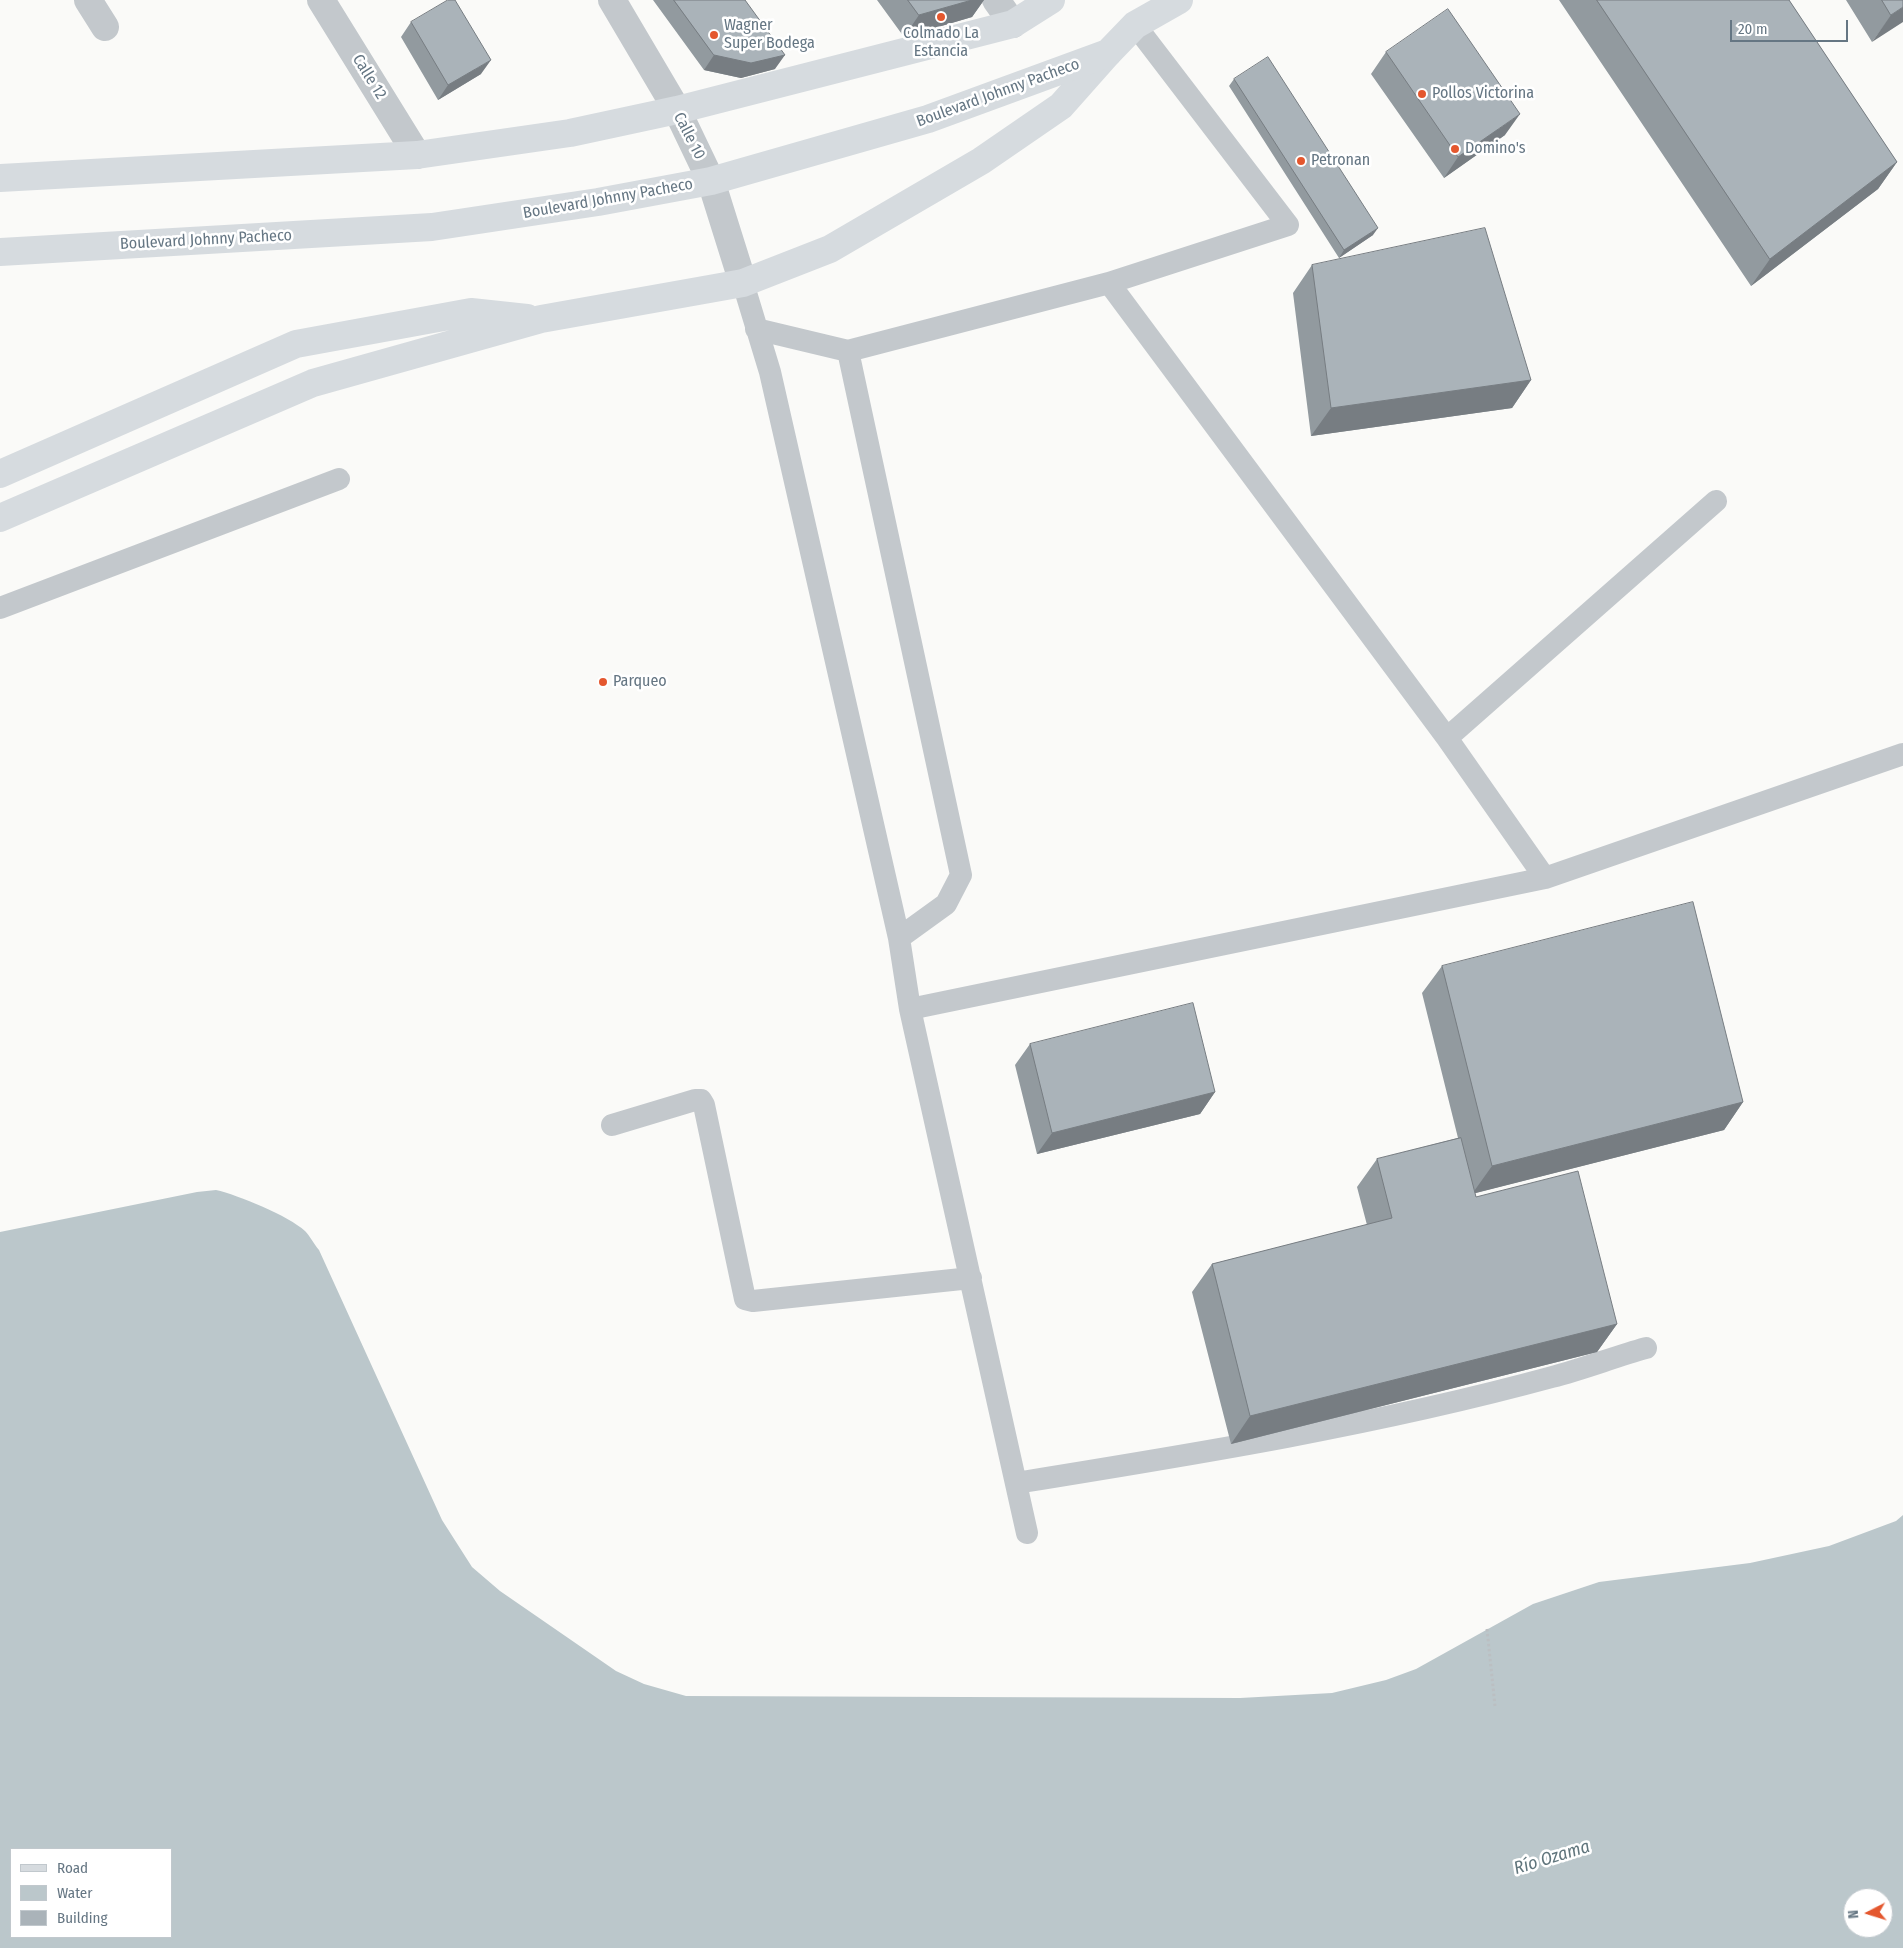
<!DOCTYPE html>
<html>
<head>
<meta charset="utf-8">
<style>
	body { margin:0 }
	#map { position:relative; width:1903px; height:1948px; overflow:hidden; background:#fafaf8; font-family:"Fira Sans Condensed",sans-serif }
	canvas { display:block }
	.legend { position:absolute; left:10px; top:1848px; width:162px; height:90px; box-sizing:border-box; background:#fff; border:1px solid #c1c8cd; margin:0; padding:6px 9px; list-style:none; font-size:15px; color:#657683 }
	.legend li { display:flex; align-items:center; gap:10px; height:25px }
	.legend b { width:25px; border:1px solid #c1c8cd }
	.north { position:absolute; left:1843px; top:1888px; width:50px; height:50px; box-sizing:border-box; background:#fff; border:1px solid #c1c8cd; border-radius:50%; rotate:265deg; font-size:14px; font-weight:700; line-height:20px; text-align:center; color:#657683 }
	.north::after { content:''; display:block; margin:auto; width:18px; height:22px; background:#e4572e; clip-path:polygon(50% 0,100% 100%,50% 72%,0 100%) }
	.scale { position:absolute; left:1730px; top:20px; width:118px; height:22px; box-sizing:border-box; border:2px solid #657683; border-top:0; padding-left:6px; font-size:15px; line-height:18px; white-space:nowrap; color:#657683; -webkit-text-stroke:4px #fff; paint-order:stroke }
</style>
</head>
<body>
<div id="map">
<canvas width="1903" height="1948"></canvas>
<ul class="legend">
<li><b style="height:6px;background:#d6dbdf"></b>Road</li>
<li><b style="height:14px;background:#bbc7cb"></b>Water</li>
<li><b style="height:14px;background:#aab3b9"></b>Building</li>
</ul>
<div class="north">N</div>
<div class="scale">20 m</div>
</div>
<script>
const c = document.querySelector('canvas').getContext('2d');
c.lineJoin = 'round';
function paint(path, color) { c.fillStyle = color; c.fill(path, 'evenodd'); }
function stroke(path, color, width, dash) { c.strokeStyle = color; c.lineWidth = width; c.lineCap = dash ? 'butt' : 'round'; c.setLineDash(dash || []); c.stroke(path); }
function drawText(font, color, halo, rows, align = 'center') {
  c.font = font + ' "Fira Sans Condensed",sans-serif'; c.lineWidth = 5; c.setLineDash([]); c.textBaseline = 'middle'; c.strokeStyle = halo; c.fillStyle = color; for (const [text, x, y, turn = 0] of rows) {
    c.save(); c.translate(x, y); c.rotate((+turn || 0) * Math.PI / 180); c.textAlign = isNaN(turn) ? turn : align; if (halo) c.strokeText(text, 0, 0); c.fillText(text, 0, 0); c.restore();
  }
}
paint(new Path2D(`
	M216 1190C238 1195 289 1216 305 1231 310 1236 314 1244 319 1250L442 1520 472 1567 500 1591 616 1671 644 1684 686 1696 1240 1698 1332 1693 1386 1680 1416 1669 1533 1604 1599 1582 1750 1563 1829 1546 1896 1521 1903 1515V1948H0V1232L197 1192ZM11 1849H171V1937H11ZM1853 1898H1883V1928H1853Z`), '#bbc7cb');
stroke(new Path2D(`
	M1487 1629 1495 1706`), '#bbbfc2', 3, [2.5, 2.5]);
stroke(new Path2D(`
	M743 283 770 372 899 938 910 1009 1027 1533
	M1109 283 1288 225 1135 25
	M756 329 848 351 1109 283 1447 738 1545 878
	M848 351 961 875 946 904 899 938
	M0 608 339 479
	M1447 738 1716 501
	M910 1009 1545 878 1903 754
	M612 1125 695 1100H701L704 1105 745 1299 753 1301 971 1278
	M1016 1483C1196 1454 1376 1425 1552 1377 1583 1369 1614 1357 1646 1348`), '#c3c8cc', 22);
stroke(new Path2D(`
	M88 0 105 27
	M321 0 417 155
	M612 0 677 110 711 181 743 283
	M996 0 1013 24`), '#c3c8cc', 28);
stroke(new Path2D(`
	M0 474 296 344 471 312 527 318
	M0 518 313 383 541 319 743 283 830 249 981 161 1061 106 1108 53`), '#d6dbdf', 28);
stroke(new Path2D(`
	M0 178 417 155 570 133 677 110 1013 24 1051 0
	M0 252 432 227 598 202 711 181 928 119 1108 53 1135 25 1179 0`), '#d6dbdf', 28);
paint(new Path2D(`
	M653 0H745L775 69 741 78 704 70Z
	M877 0H984L972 17 904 37Z
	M1559 0H1789L1897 162 1878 189 1751 286Z
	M1846 0H1903L1872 42Z
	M411 22 481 74 438 100 401 37Z
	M1386 52 1505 135 1444 178 1371 74Z
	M1234 79 1373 235 1339 258 1229 86Z
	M1312 265 1531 380 1512 408 1311 436 1293 293Z
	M1442 966 1743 1102 1724 1130 1475 1193 1476 1197 1617 1324 1597 1352 1231 1444 1192 1292 1212 1264 1367 1225 1357 1187 1377 1159 1458 1138 1422 993Z
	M1030 1044 1215 1092 1200 1114 1037 1154 1015 1065Z`), '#929a9f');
paint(new Path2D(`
	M972 0H984L972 17 904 37 919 15Z
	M1903 7V22L1872 42 1891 15Z
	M714 55H785L775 69 741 78 704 70Z
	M491 60 481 74 438 100 448 85Z
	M1520 114 1505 135 1444 178 1458 157Z
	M1897 162 1878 189 1751 286 1770 259Z
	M1378 228 1373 235 1339 258 1344 250Z
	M1531 380 1512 408 1311 436 1331 408Z
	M1215 1092 1200 1114 1037 1154 1052 1133Z
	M1743 1102 1724 1130 1472 1194 1492 1166Z
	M1617 1324 1597 1352 1231 1444 1250 1416Z`), '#777d82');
const building = new Path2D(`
	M448 0H455L491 60 448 85 411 22Z
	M674 0H745L785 55 751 63 714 55Z
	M908 0H972L919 15Z
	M1597 0H1789L1897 162 1770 259Z
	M1882 0H1903V7L1891 15Z
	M1448 9 1520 114 1458 157 1386 52Z
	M1268 57 1378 228 1344 250 1234 79Z
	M1485 228 1531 380 1331 408 1312 265Z
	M1693 902 1743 1102 1492 1166 1442 966Z
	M1193 1003 1215 1092 1052 1133 1030 1044Z
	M1461 1138 1476 1197 1578 1171 1617 1324 1250 1416 1212 1264 1392 1218 1377 1159Z`);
paint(building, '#aab3b9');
stroke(building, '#777d82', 1);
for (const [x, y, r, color] of [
	[941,17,5,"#e4572e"],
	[714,35,5,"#e4572e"],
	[1422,94,5,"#e4572e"],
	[1455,149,5,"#e4572e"],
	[1301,161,5,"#e4572e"],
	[603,682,5,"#e4572e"]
]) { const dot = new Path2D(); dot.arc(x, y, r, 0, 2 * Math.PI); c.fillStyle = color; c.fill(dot); stroke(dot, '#fff', 2); }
drawText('16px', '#657683', '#fff', [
	["Wagner",724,26],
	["Super Bodega",724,44],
	["Colmado La",941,34,"center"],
	["Estancia",941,52,"center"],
	["Pollos Victorina",1432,94],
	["Domino's",1465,149],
	["Petronan",1311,161],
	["Parqueo",613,682]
], 'left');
drawText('16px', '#657683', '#fff', [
	["Calle 12",369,77,58],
	["Boulevard Johnny Pacheco",998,93,-20],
	["Calle 10",689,136,63],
	["Boulevard Johnny Pacheco",608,199,-10],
	["Boulevard Johnny Pacheco",206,240,-3]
]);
drawText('italic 18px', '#60757c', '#fff', [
	["Río Ozama",1552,1858,-17]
]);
</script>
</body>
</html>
